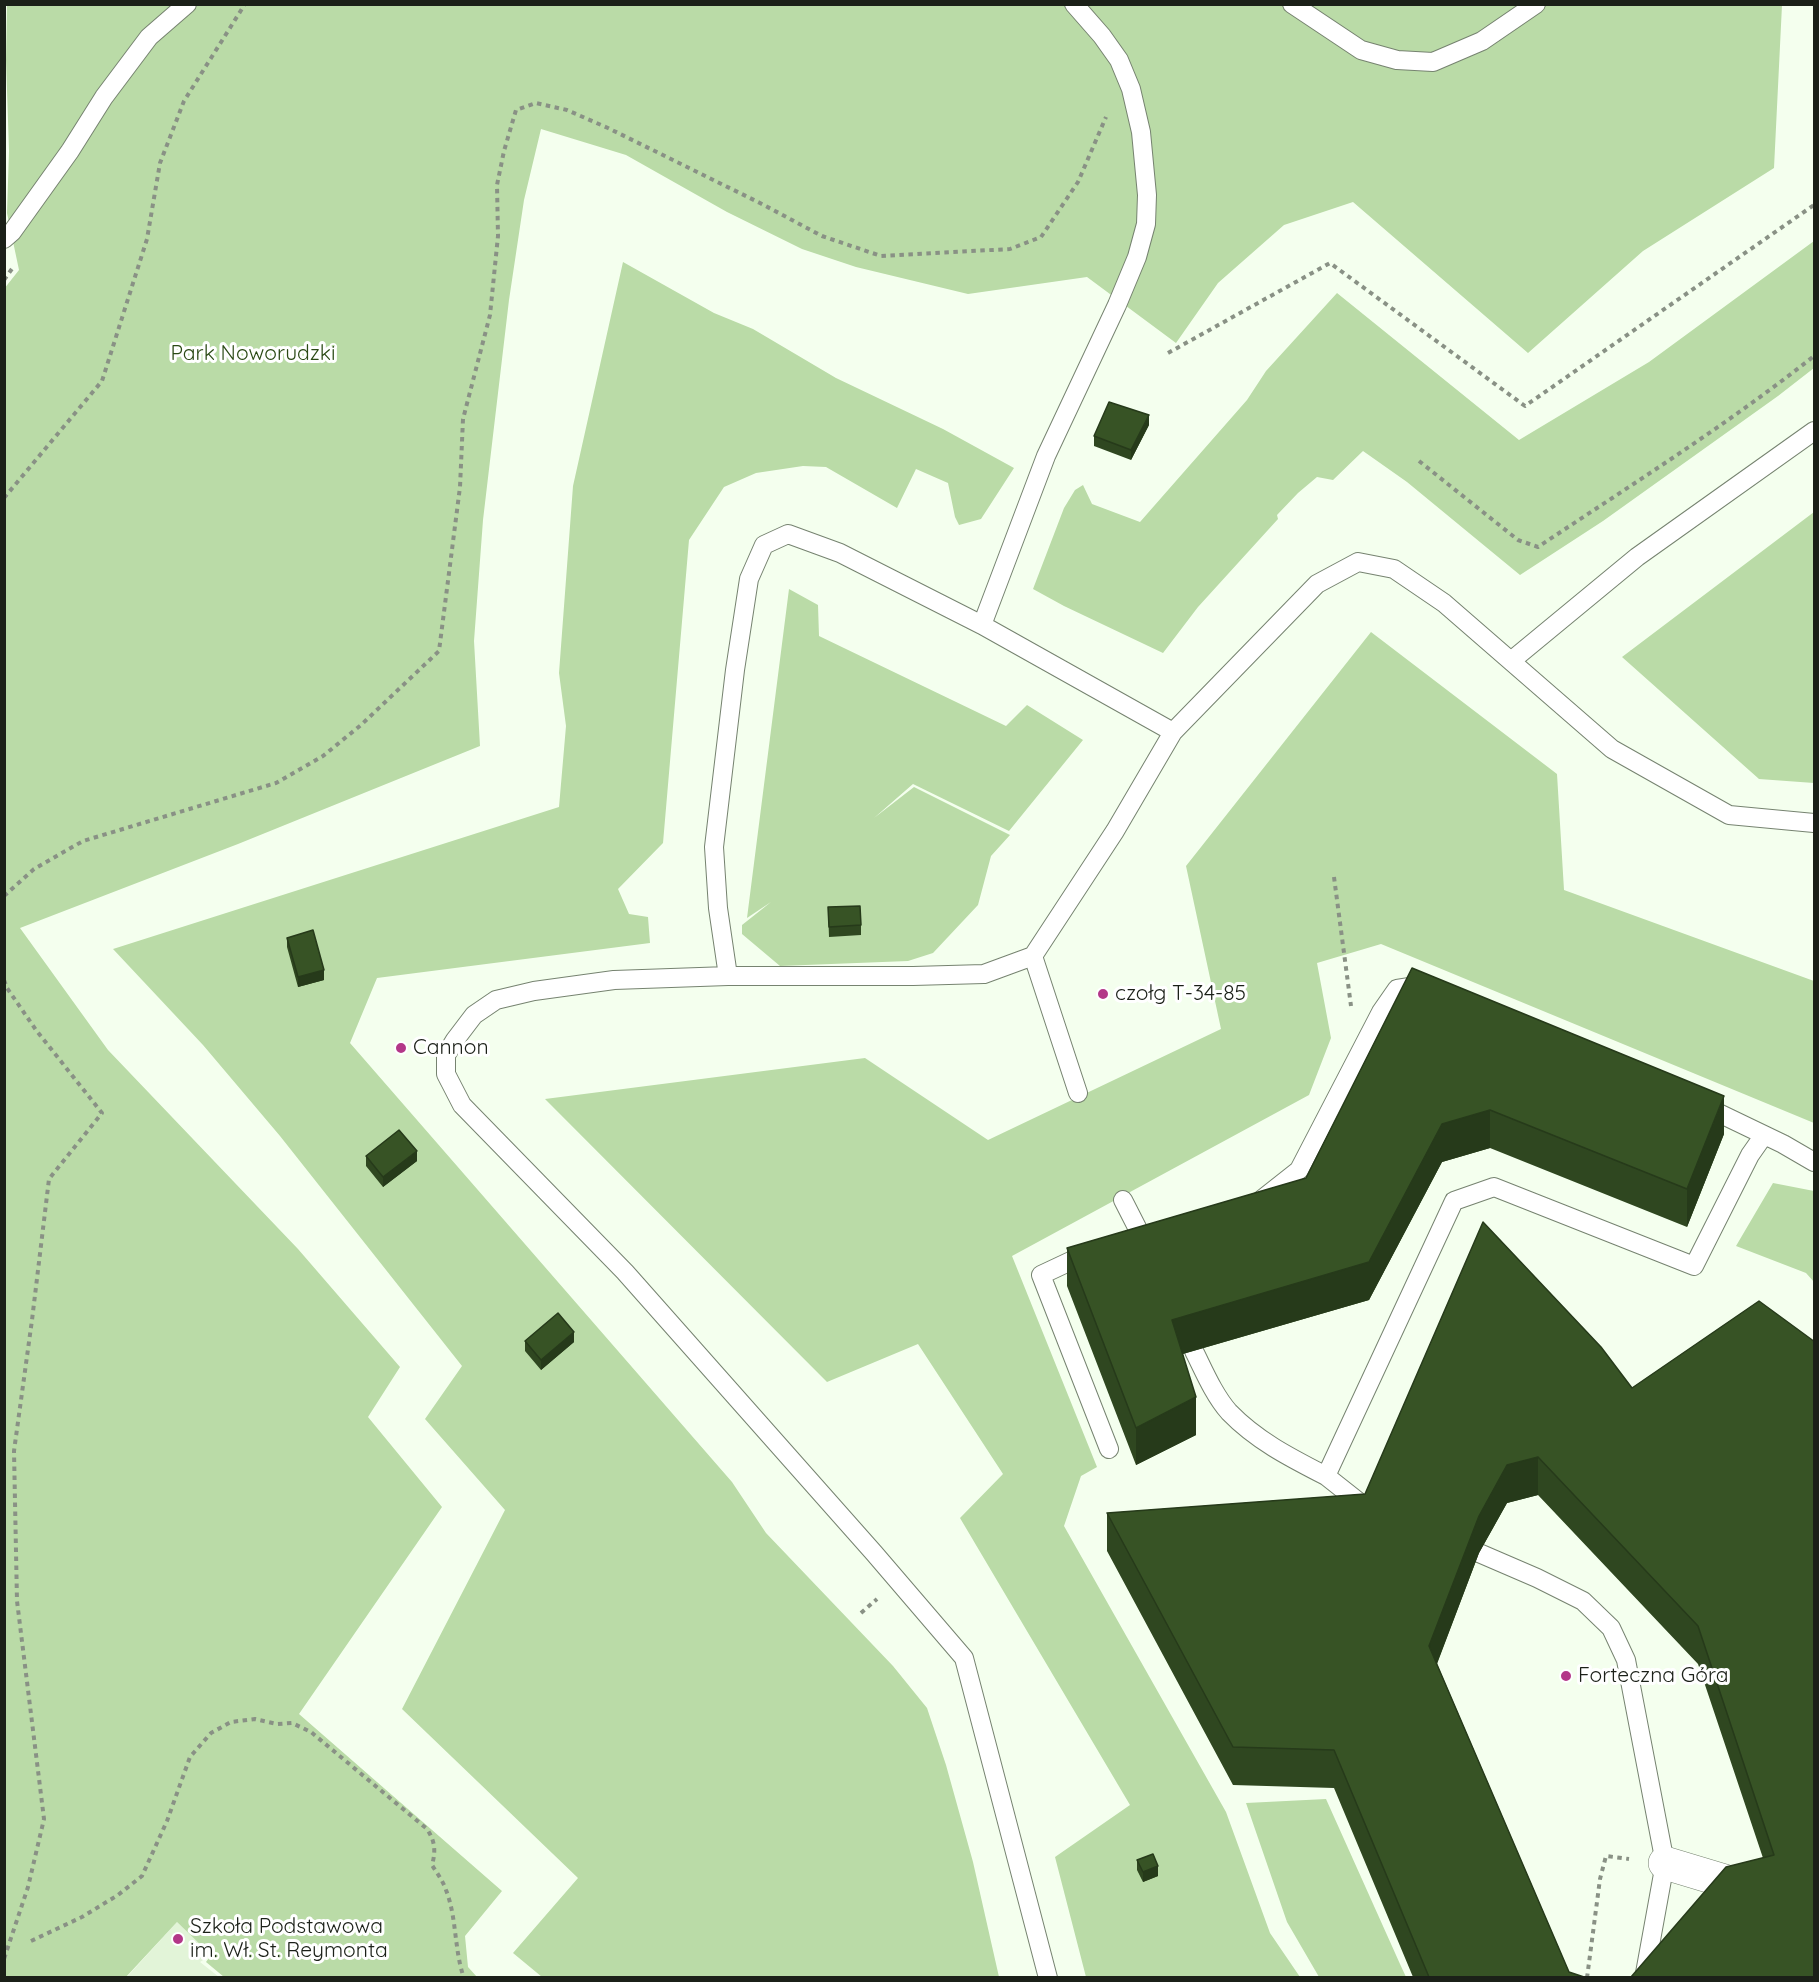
<!DOCTYPE html>
<html>
<head>
<meta charset="utf-8">
<style>
	body { margin:0 }
	#map { position:relative; width:1819px; height:1982px; overflow:hidden; background:#f4ffee; font-family:Quicksand,sans-serif }
	canvas { display:block }
	.frame { position:absolute; inset:0; border:6px solid #1b2018; pointer-events:none }
</style>
</head>
<body>
<div id="map">
<canvas width="1819" height="1982"></canvas>
<div class="frame"></div>
</div>
<script>
const c = document.querySelector('canvas').getContext('2d');
c.lineJoin = 'round';
function paint(path, color) { c.fillStyle = color; c.fill(path, 'evenodd'); }
function stroke(path, color, width, dash) { c.strokeStyle = color; c.lineWidth = width; c.lineCap = dash ? 'butt' : 'round'; c.setLineDash(dash || []); c.stroke(path); }
function drawText(font, color, halo, rows, align = 'center') {
  c.font = font + ' Quicksand,sans-serif'; c.lineWidth = 6; c.setLineDash([]); c.textBaseline = 'middle'; c.strokeStyle = halo; c.fillStyle = color; for (const [text, x, y, turn = 0] of rows) {
    c.save(); c.translate(x, y); c.rotate((+turn || 0) * Math.PI / 180); c.textAlign = isNaN(turn) ? turn : align; if (halo) c.strokeText(text, 0, 0); c.fillText(text, 0, 0); c.restore();
  }
}
paint(new Path2D(`
	M177 1922 211 1955 200 1962 219 1977 126 1978Z`), '#e2f4d8');
paint(new Path2D(`
	M7 5H1782L1774 168 1643 251 1528 353 1353 202 1284 225 1218 283 1176 343 1087 277 968 294 856 267 802 249 727 212 626 155 541 129 524 200 509 300 483 520 474 641 480 746 238 844 20 928 108 1050 298 1249 400 1367 368 1417 442 1507 299 1714 502 1891 465 1936 468 1967 477 1977H224L206 1962 211 1955 177 1922 126 1977H5L4 289 19 270 7 213 9 151 6 60Z
	M1814 241V368L1778 396 1603 521 1520 575 1407 482 1363 451 1333 480 1317 477 1298 493 1277 515 1278 519 1198 607 1163 653 1064 606 1033 589 1064 508 1075 490 1083 485 1092 504 1140 522 1247 400 1266 371 1337 293 1519 440 1649 362Z
	M623 262 714 313 753 329 836 378 943 429 1014 468 981 519 959 525 955 517 948 483 916 469 897 508 826 467 803 466 756 473 724 487 689 540 663 843 618 889 629 914 648 917 650 943 377 978 350 1043 732 1482 766 1533 893 1666 927 1708 946 1765 973 1862 999 1977H542L513 1953 578 1878 402 1709 505 1510 425 1419 462 1366 280 1136 203 1045 113 949 559 807 566 726 559 673 573 486Z
	M1814 512V783L1759 779 1622 657Z
	M789 589 818 605 819 636 1006 726 1027 705 1083 740 1009 831 913 784 874 818 914 787 1010 835 991 856 978 905 933 953 908 961 780 966 742 934V925L771 902 747 918Z
	M1371 632 1557 774 1564 890 1814 981V1123L1381 944 1317 963 1331 1038 1309 1095 1012 1256 1097 1467 1081 1476 1064 1526 1226 1812 1270 1933 1300 1977H1086L1055 1857 1130 1805 960 1518 1003 1474 918 1344 827 1382 545 1099 865 1058 988 1140 1221 1029 1186 866Z
	M1773 1183 1814 1191V1282L1806 1273 1736 1246Z
	M1326 1799 1400 1964 1406 1977H1319L1287 1922 1246 1803Z`), '#badba7');
const lane = new Path2D(`
	M1292 4 1361 50 1397 60 1433 62 1482 41 1536 4
	M4 239 12 232 70 151 104 97 149 37 187 4
	M982 625 1173 732 1317 584 1358 562 1394 569 1444 603 1612 749 1729 815 1814 823
	M1511 661 1637 557 1814 431
	M1033 956 1078 1093
	M728 976H913L984 974 1033 956 1115 831 1173 732
	M1704 1106 1783 1144 1814 1162
	M1123 1200 1148 1249
	M1261 1200 1299 1170 1381 1012 1397 989 1416 986 1424 989
	M1090 1252 1041 1275 1109 1449
	M1194 1351C1204 1371 1214 1395 1229 1412 1257 1441 1291 1458 1326 1476L1454 1201 1494 1187 1694 1266 1750 1155 1764 1135
	M1326 1476 1369 1510
	M1479 1553 1537 1578 1583 1601 1611 1628 1626 1660 1665 1863 1645 1973
	M1048 1978 964 1658 874 1553 625 1272 462 1105 446 1074V1055L455 1040 474 1015 496 1000 534 991 614 980 728 976 718 908 714 847 735 670 749 579 764 545 788 534 840 553 982 625 1046 456 1117 305 1137 257 1146 224 1147 195 1141 132 1131 89 1119 60 1102 36 1074 4`);
const street = new Path2D(`
	M1665 1863 1758 1891`);
stroke(lane, '#768370', 20);
stroke(street, '#768370', 34);
stroke(new Path2D(`
	M4 280 14 266
	M1168 353 1330 263 1525 406 1814 205
	M1419 461 1518 540 1538 547C1631 485 1727 425 1814 356
	M4 498 102 381 147 239 160 163 184 101 245 4
	M1334 877 1351 1006
	M4 896 34 869 83 841 276 783 323 756 361 725 439 651 460 487 463 419 490 315 498 236 497 185 504 151 516 110 536 103 567 110 608 128 760 203 822 236 881 256 1010 249 1041 237 1078 182 1106 117
	M4 980 7 988 36 1030 102 1113 49 1179 32 1320 14 1451 17 1601 44 1819 28 1887 4 1959
	M861 1613 877 1599
	M31 1941 82 1917 118 1895 142 1876 167 1821 190 1757 211 1733 231 1722 255 1719 277 1724 292 1723 311 1732 427 1829C435 1841 436 1851 432 1865 437 1873 443 1881 446 1890 457 1918 454 1950 464 1978
	M1587 1978 1600 1879 1606 1856 1629 1859`), '#899185', 4, [4.5, 4.5]);
stroke(lane, '#fff', 18);
stroke(street, '#fff', 33);
paint(new Path2D(`
	M1149 425 1131 460 1094 446V436Z
	M828 907 861 925V935L829 937Z
	M287 938 324 980 298 987 287 947Z
	M1412 968 1724 1134 1687 1227 1490 1148 1442 1162 1369 1300 1183 1354 1196 1435 1136 1465 1067 1286V1248L1306 1178Z
	M366 1156 417 1161 383 1187 366 1166Z
	M525 1341 574 1342 541 1370 525 1351Z
	M1632 1388 1815 1977 1763 1858 1698 1664 1538 1495 1507 1503 1479 1553 1437 1664 1569 1972 1584 1977H1413L1334 1788 1233 1785 1107 1551V1513L1365 1494Z
	M1137 1860 1158 1876 1143 1882 1137 1870Z`), '#2f4720');
paint(new Path2D(`
	M1149 415V425L1131 460V450Z
	M324 970V980L298 987V977Z
	M1724 1096V1134L1687 1227V1189Z
	M1490 1110V1148L1442 1162 1369 1300 1172 1357V1320L1442 1124Z
	M417 1151V1161L383 1187V1177Z
	M574 1332V1342L541 1370V1360Z
	M1196 1397V1435L1136 1465V1428Z
	M1538 1457V1495L1507 1503 1479 1553 1429 1684V1646L1479 1516 1507 1465Z
	M1158 1866V1876L1143 1882V1872Z`), '#263a1a');
const building = new Path2D(`
	M1109 402 1149 415 1131 450 1094 436Z
	M860 906 861 925 829 927 828 907Z
	M313 930 324 970 298 977 287 938Z
	M1412 968 1724 1096 1687 1189 1490 1110 1442 1124 1369 1262 1172 1320 1196 1397 1136 1428 1067 1248 1306 1178Z
	M399 1130 417 1151 383 1177 366 1156Z
	M1483 1222 1601 1347 1632 1388 1759 1301 1815 1342V1977H1631L1726 1867 1774 1855 1698 1626 1538 1457 1507 1465 1479 1516 1429 1646 1569 1972 1584 1977H1429L1334 1750 1233 1747 1107 1513 1365 1494Z
	M558 1313 574 1332 541 1360 525 1341Z
	M1153 1854 1158 1866 1143 1872 1137 1860Z`);
paint(building, '#375325');
stroke(building, '#263a1a', 1.5);
for (const [x, y, r, color] of [
	[1103,994,6,"#b33788"],
	[401,1048,6,"#b33788"],
	[1566,1676,6,"#b33788"],
	[178,1939,6,"#b33788"]
]) { const dot = new Path2D(); dot.arc(x, y, r, 0, 2 * Math.PI); c.fillStyle = color; c.fill(dot); stroke(dot, '#fff', 2); }
drawText('21px', '#2a4914', '#fff', [
	["Park Noworudzki",253,354]
]);
drawText('21px', '#1b2018', '#fff', [
	["czołg T-34-85",1115,994],
	["Cannon",413,1048],
	["Forteczna Góra",1578,1676],
	["Szkoła Podstawowa",190,1927],
	["im. Wł. St. Reymonta",190,1951]
], 'left');
</script>
</body>
</html>
